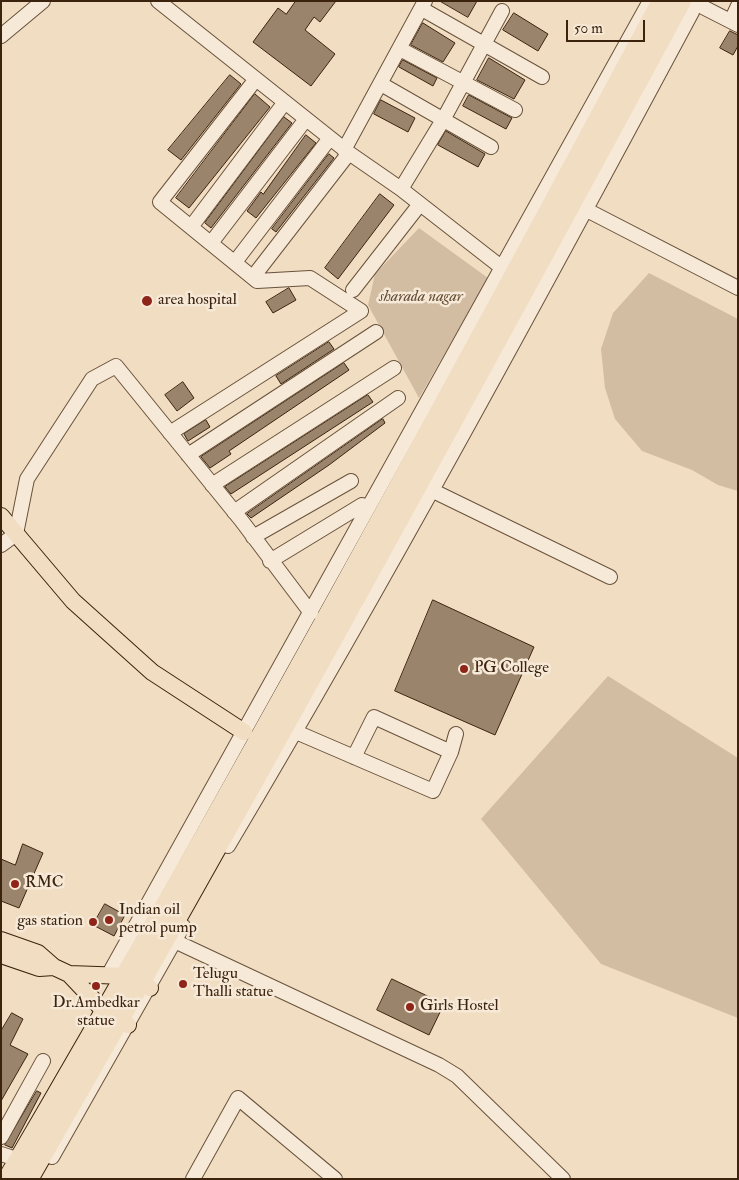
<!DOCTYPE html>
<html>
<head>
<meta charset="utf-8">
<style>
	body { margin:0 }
	#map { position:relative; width:739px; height:1180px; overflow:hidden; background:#f1ddc2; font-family:"IM FELL Double Pica",serif }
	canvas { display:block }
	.frame { position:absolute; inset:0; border:2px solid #3c230e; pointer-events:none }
	.scale { position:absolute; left:566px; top:20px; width:79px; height:22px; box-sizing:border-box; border:2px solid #3c230e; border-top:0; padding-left:6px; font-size:15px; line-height:18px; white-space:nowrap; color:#3c230e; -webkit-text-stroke:4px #f6e9d7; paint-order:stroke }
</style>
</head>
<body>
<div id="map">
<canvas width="739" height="1180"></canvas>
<div class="frame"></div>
<div class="scale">50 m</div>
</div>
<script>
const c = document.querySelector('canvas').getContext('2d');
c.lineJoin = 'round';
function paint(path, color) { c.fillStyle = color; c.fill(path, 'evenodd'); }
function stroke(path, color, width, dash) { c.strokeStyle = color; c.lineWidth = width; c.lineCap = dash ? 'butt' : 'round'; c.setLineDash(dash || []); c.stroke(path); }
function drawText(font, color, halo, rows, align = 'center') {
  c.font = font + ' "IM FELL Double Pica",serif'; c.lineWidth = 5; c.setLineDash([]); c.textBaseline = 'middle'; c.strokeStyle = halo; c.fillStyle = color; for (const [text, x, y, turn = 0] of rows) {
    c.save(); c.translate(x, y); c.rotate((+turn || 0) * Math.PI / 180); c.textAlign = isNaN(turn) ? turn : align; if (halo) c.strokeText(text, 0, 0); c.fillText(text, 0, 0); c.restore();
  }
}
paint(new Path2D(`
	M419 228 488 278 419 398 368 305 375 274Z
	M649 273 738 319V491L718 485 692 470 642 451 615 419 605 388 601 349 613 313Z
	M608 676 738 758V1018L601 964 481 819Z`), '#d2bda3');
const building = new Path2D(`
	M296 1H336L320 22 314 17 305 30 335 54 311 86 253 42 278 8 286 14Z
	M440 1H477L468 17Z
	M514 13 548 34 538 51 503 30Z
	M423 23 455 43 443 62 411 45Z
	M730 31 738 35V46L733 55 720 48Z
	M489 58 525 80 514 99 477 80Z
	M403 60 437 78 433 86 399 67Z
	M230 75 241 84 181 160 168 150Z
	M255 94 270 107 189 208 176 198Z
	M469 95 512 118 506 129 463 106Z
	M381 100 415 118 408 132 374 114Z
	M284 117 292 123 211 228 205 223Z
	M446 131 485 154 478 167 438 145Z
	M306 135 316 143 256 218 247 211 261 192 263 194Z
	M329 154 334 158 276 232 272 229Z
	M380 194 394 205 338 279 325 268Z
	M289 288 296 300 273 313 266 302Z
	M329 342 334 349 281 384 276 376Z
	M344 363 349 370 229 451 231 454 210 468 201 457Z
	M183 382 194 398 177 411 165 395Z
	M368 395 373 402 231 494 225 487Z
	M383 419 385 423 329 465 251 518 247 514Z
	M206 420 210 427 188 441 184 434Z
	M433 600 534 647 495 735 395 691Z
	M23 844 43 853 19 908 1 901V859L15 865Z
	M105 904 125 915 114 936 93 925Z
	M392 979 444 1004 429 1035 377 1010Z
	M12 1013 23 1019 10 1045 28 1054 1 1101V1031Z
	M37 1091 41 1093 12 1148 5 1145Z`);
paint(building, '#9a846c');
stroke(building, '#3c230e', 1);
const minor = new Path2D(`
	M158 1 349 153 401 189 501 267
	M691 1 738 25
	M422 9 542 77
	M731 21 738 6
	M1 36 43 1
	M400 49 515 110
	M381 84 491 147
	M344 150 425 1
	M401 189 443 120 502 11
	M579 206 738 288
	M191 227 285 102
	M211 243 306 119
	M235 262 330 138
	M253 277 349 153
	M353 290 420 204
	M170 433 361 311 310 278 257 281 160 202 256 79
	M188 455 376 332
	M212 485 394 368
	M423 486 610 577
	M234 512 398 398
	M253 537 351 481
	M1 545 16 534 27 479 92 379 116 366 241 520 311 613
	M270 561 362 505 368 508
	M296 732 433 791 451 752 456 734
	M354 757 374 717 451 752
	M228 846C390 573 542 292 692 12L693 3
	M166 937 439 1065 457 1076 563 1179
	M109 974 650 1
	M1 1137 43 1061
	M1 1154 19 1160
	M52 1157 183 926
	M193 1179 238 1098 335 1179`);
const major = new Path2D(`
	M1 516 73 601 152 672 244 732
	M1 940 38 953 54 967 69 974 105 1012 128 1025
	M1 955 39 968 54 967
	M69 974 126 976 150 988`);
const highway = new Path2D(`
	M8 1179C235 791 450 397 662 1
	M28 1179C252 790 467 396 681 1`);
stroke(minor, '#69523b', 16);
stroke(major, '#3c230e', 18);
stroke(highway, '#3c230e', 22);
stroke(minor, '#f6e9d7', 14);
stroke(major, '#f1ddc2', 16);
stroke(highway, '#f1ddc2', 20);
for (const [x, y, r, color] of [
	[147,301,6,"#8f2418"],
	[464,669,5,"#8f2418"],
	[15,884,5,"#8f2418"],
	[109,920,5,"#8f2418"],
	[93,922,5,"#8f2418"],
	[183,984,5,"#8f2418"],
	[96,986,5,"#8f2418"],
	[410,1007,5,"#8f2418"]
]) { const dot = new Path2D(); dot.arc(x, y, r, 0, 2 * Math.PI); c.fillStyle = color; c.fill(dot); stroke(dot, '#f6e9d7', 2); }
drawText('italic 16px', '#624a33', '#f6e9d7', [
	["sharada nagar",421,298]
]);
drawText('16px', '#3c230e', '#f6e9d7', [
	["area hospital",158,301],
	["PG College",474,669],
	["RMC",25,884],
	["Indian oil",119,911],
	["petrol pump",119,929],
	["gas station",83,922,"right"],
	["Telugu",193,975],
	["Thalli statue",193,993],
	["Dr.Ambedkar",96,1004,"center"],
	["statue",96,1022,"center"],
	["Girls Hostel",420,1007]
], 'left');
</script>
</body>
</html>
